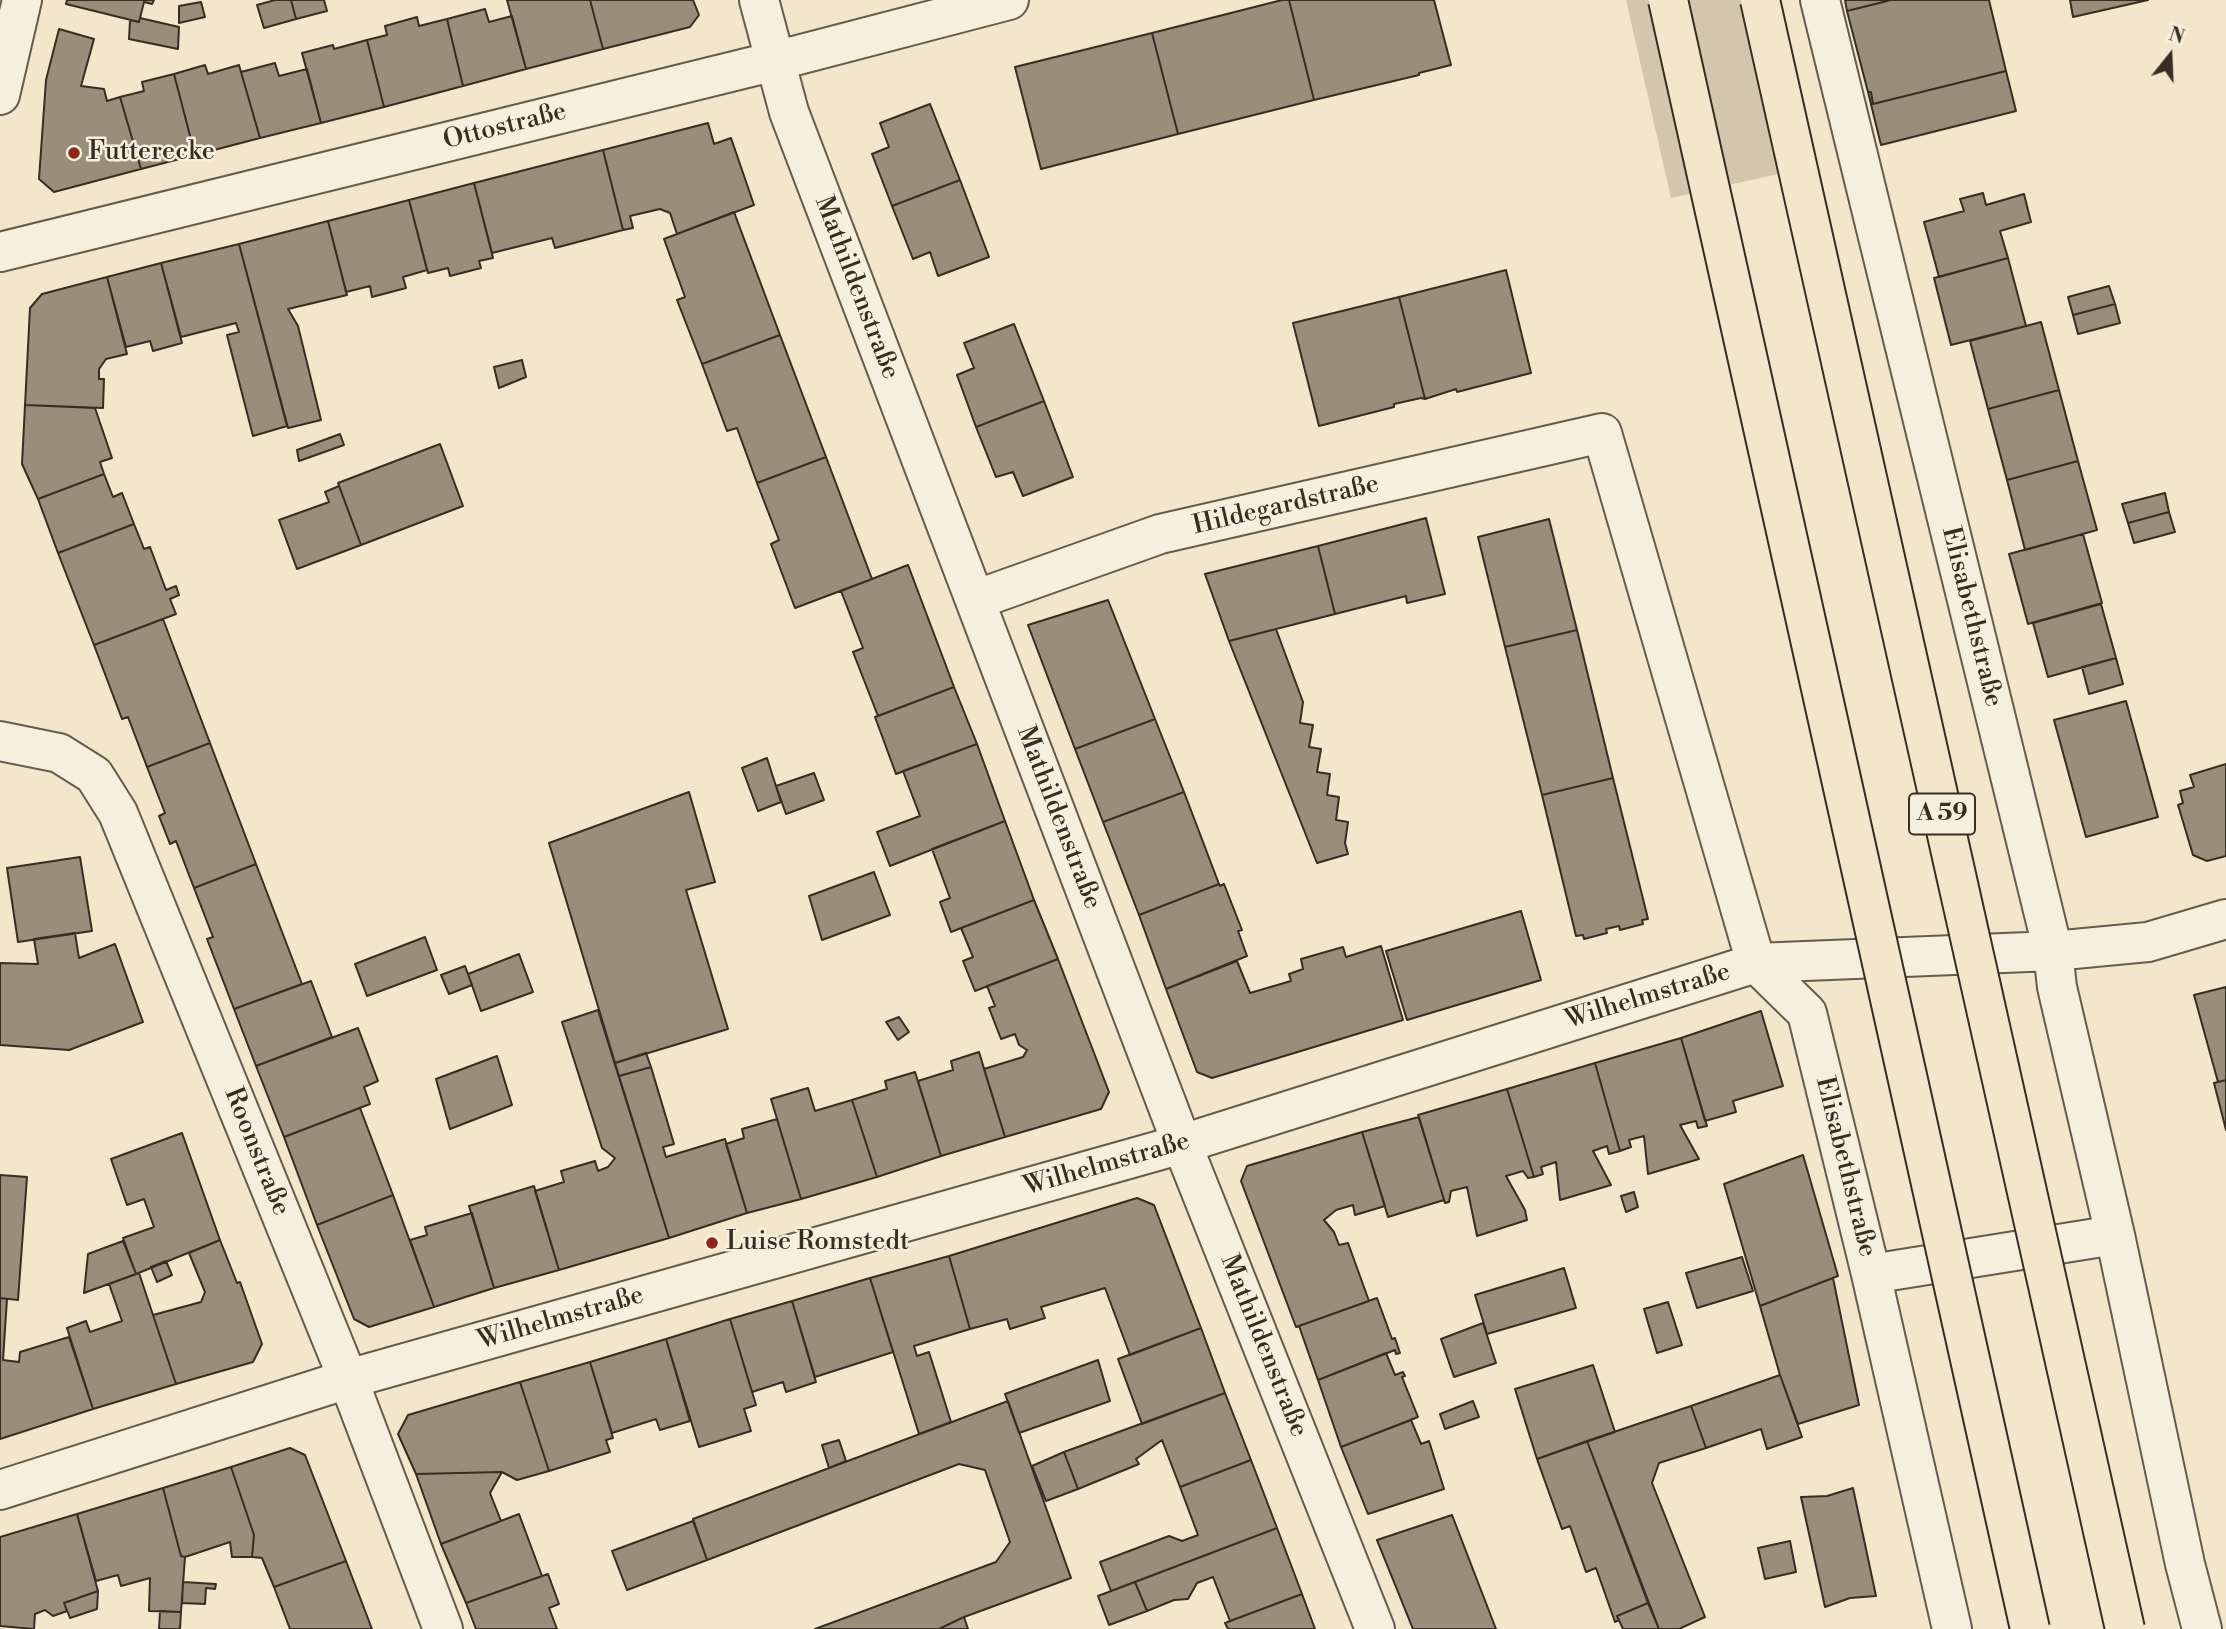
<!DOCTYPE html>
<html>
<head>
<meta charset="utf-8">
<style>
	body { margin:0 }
	#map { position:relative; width:2226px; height:1629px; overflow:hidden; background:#f2e7ca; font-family:"Libre Bodoni",serif }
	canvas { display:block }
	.north { position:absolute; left:2135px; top:21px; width:70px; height:70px; -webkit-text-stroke:5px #f7efdd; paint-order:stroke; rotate:18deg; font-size:19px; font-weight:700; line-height:28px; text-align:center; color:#362d23 }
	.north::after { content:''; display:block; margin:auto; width:24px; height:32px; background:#362d23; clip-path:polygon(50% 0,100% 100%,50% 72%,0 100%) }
</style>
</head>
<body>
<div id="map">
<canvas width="2226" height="1629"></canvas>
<div class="north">N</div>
</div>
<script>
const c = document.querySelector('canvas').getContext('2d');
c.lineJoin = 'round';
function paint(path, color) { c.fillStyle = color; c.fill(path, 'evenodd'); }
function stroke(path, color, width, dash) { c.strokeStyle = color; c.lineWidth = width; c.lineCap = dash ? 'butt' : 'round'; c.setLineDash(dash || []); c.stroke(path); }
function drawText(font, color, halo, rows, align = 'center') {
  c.font = font + ' "Libre Bodoni",serif'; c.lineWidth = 5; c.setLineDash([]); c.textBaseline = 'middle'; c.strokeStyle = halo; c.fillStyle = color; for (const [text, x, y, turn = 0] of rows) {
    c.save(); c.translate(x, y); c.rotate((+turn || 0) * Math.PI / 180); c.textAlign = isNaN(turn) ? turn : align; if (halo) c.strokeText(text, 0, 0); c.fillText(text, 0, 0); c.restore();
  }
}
paint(new Path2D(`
	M1626 0H1780L1818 165 1671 198Z`), '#d2c7ae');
const building = new Path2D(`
	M67 0H154L152 4 144 2 139 22 66 4Z
	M275 0H291L296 19 264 28 257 5Z
	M291 0H324L327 11 296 19Z
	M507 0H590L603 49 526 69Z
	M590 0H693L699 15 690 27 603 49Z
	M1282 0H1289L1314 100 1178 134 1152 33Z
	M1289 0H1434L1451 65 1419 73V75L1314 100Z
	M1845 0H1891L1847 11Z
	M1891 0H1989L2006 71 1873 104 1871 92H1868L1847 11Z
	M2070 0H2148L2073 17Z
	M201 2 205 17 179 23V6Z
	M485 9 489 22 512 16 526 69 463 86 447 19Z
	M417 17 419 26 447 19 463 86 384 107 367 40 387 35 385 26Z
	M140 18 179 27 178 49 129 39 130 20 139 22Z
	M59 29 94 39 81 86 104 89 107 101 120 97 141 169 54 192 39 179 46 80Z
	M1152 33 1178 134 1041 169 1015 67Z
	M367 40 384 107 321 123 302 53 333 45 334 49Z
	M275 63 279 76 307 69 321 123 260 138 241 72Z
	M205 65 208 74 239 65 260 138 195 155 174 74Z
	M2006 71 2016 111 1881 145 1868 92H1871L1873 104Z
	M174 74 195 155 141 169 120 97 144 91 142 82Z
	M930 104 960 180 892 206 872 154 889 147 880 123Z
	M708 123 714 144 731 138 754 205 677 234 670 213 660 209 630 216 633 228 623 230 603 150Z
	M603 150 623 230 555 248 552 238 492 253 474 183Z
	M960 180 989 257 938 276 930 252 913 259 892 206Z
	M474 183 493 258 479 261 481 268 450 276 448 268 428 273 409 200Z
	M1983 193 1986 205 2024 194 2031 222 2000 231 2008 258 1939 277 1924 222 1964 211 1960 199Z
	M409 200 427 270 403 277 406 288 372 297 370 286 346 292 328 221Z
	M734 212 780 335 702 364 677 300 685 297 664 239Z
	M328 221 347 295 288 309 298 326 321 420 288 428 239 244Z
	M239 244 287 426 253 436 227 335 239 332 236 323 181 337 161 263Z
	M2008 258 2026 326 1951 345 1934 278Z
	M161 263 182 343 153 351 150 341 126 347 107 277Z
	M1506 270 1531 373 1457 392 1456 389 1425 399 1399 297Z
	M107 277 127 354 106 359 99 369V379H104L103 408 25 405 30 308 42 294Z
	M2109 286 2115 304 2073 315 2068 297Z
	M1399 297 1425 399 1421 398 1394 404V407L1319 426 1293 323Z
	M2115 304 2120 323 2078 334 2073 315Z
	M2041 322 2059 390 1988 409 1970 341Z
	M1014 324 1044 401 976 427 957 375 974 368 964 343Z
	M780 335 826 457 757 483 737 428 727 431 702 364Z
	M522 360 526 377 499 388 494 367Z
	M2059 390 2078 461 2007 480 1988 409Z
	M1044 401 1073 477 1023 496 1013 472 996 477 976 427Z
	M25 405 95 408 112 458 100 462 104 474 38 499 22 464Z
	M340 434 344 445 299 461 297 450Z
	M440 444 463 506 361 545 338 483Z
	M826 457 872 579 795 608 771 544 779 540 757 483Z
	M2078 461 2097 530 2025 550 2007 480Z
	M104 474 113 497 122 493 134 524 58 553 38 499Z
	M339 486 361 545 297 569 279 520 329 502 325 492Z
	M2165 493 2169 512 2128 523 2122 504Z
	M2169 512 2175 532 2134 543 2128 523Z
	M1426 518 1445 594 1407 603 1406 596 1335 614 1318 546Z
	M1549 519 1577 630 1505 647 1478 537Z
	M134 524 144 549 150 547 166 590 176 586 179 595 170 599 176 614 94 645 58 553Z
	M2083 534 2102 603 2028 624 2009 554Z
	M1318 546 1335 614 1229 641 1205 574Z
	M908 565 954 687 878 716 853 652 863 648 841 591Z
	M1108 600 1155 719 1075 749 1028 625Z
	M2101 604 2116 658 2048 677 2033 623Z
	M163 619 210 743 147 767 128 717 122 719 94 645Z
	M1276 629 1303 702 1300 723 1313 725 1309 747 1321 749 1317 772 1330 774 1327 795 1339 797 1336 820 1348 822 1345 843 1348 854 1317 863 1229 641Z
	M1577 630 1613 778 1542 795 1505 647Z
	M2116 658 2123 684 2089 694 2082 667Z
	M954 687 977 744 896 774 875 717Z
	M2126 701 2158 817 2086 837 2054 720Z
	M1155 719 1184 792 1103 822 1075 749Z
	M210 743 256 864 194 888 176 841 170 844 159 816 165 813 147 767Z
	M977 744 1005 821 890 866 877 832 920 816 903 771Z
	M767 758 781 802 758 811 742 768Z
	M2226 764V856L2207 861 2193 855 2178 805 2183 803 2180 791 2194 787 2190 775Z
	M814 773 824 800 786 814 776 786Z
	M1613 778 1648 919 1642 920 1643 924 1620 930 1619 926 1606 929 1607 933 1584 939 1583 935 1576 936 1542 795Z
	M689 792 715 882 686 890 728 1029 615 1063 549 843Z
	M1184 792 1219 884 1139 915 1103 822Z
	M1005 821 1034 900 951 932 940 902 950 898 932 849Z
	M80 857 92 931 18 942 7 868Z
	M256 864 302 984 234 1009 207 939 213 937 194 888Z
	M874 872 890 915 822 940 809 896Z
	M1219 884 1220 886 1224 884 1242 930 1238 931 1247 956 1166 989 1139 915Z
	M1034 900 1058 959 975 991 963 961 973 957 961 928Z
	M1521 911 1541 980 1407 1020 1386 951Z
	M75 933 79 958 115 944 143 1022 69 1050 0 1045V963L38 964 34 939Z
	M425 937 437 970 367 996 355 964Z
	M1381 946 1403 1020 1212 1078 1197 1072 1166 989 1237 961 1250 993 1291 981 1289 974 1303 969 1301 959 1343 947 1346 957Z
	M519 954 533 992 481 1011 468 974Z
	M1058 959 1109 1092 1101 1109 1005 1137 984 1069 1023 1057 1027 1050 1019 1045 1015 1034 1001 1039 989 1008 995 1006 987 986Z
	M465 966 472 985 449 994 441 975Z
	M311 981 332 1037 256 1066 234 1009Z
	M2226 987V1080L2218 1082 2194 995Z
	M598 1010 669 1238 559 1270 535 1191 564 1182 561 1171 595 1161 598 1171 608 1167 615 1158 602 1148 562 1022Z
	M1761 1011 1783 1086 1733 1101 1736 1112 1705 1121 1681 1038Z
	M899 1017 909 1032 898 1040 886 1022Z
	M358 1028 378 1081 364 1087 370 1104 284 1137 256 1066Z
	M1681 1038 1707 1126 1698 1128 1696 1121 1680 1125 1699 1159 1648 1174 1644 1136 1629 1140 1631 1147 1620 1151 1595 1063Z
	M979 1052 1005 1137 941 1156 918 1081 953 1070 951 1061Z
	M646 1053 651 1067 619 1076 615 1063Z
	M497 1056 512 1105 450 1129 436 1079Z
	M1595 1063 1620 1151 1609 1154 1607 1146 1593 1151 1611 1185 1560 1200 1556 1162 1541 1167 1543 1174 1534 1177 1507 1089Z
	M651 1067 674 1144 663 1147 666 1157 725 1139 747 1213 669 1238 619 1076Z
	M915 1072 941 1156 877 1177 852 1100 887 1089 885 1081Z
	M2226 1080V1130L2214 1083Z
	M808 1088 815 1111 852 1100 877 1177 801 1199 771 1099Z
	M1507 1089 1534 1177 1528 1178 1523 1171 1506 1176 1525 1210 1527 1220 1477 1236 1467 1187 1451 1191 1449 1202 1445 1203 1418 1115Z
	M360 1108 393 1195 317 1225 284 1137Z
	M1419 1117 1444 1200 1388 1217 1362 1132Z
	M777 1119 801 1199 747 1213 726 1144 744 1138 742 1129Z
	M1362 1132 1385 1206 1355 1215 1353 1205 1336 1210 1324 1220 1334 1232 1339 1245 1348 1243 1369 1301 1296 1327 1241 1181 1247 1166Z
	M182 1133 220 1240 136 1274 123 1238 154 1227 144 1199 127 1205 111 1159Z
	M1803 1155 1838 1276 1760 1306 1724 1184Z
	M0 1175 27 1177 18 1300 0 1298Z
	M534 1186 559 1270 494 1288 469 1206Z
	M1634 1192 1638 1207 1626 1212 1621 1196Z
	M393 1195 434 1307 369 1327 354 1319 317 1225Z
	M1137 1198 1154 1205 1201 1328 1130 1355 1105 1288 1041 1307 1045 1318 1010 1329 1007 1319 970 1329 949 1256Z
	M472 1213 494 1288 434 1307 410 1240 427 1235 425 1227Z
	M220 1240 237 1283 240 1282 262 1344 253 1362 176 1384 153 1315 201 1302 205 1292 189 1253Z
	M123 1241 136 1274 84 1293 88 1254Z
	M949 1256 970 1329 914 1346 917 1356 929 1352 951 1422 919 1434 870 1278Z
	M1742 1257 1753 1291 1697 1308 1686 1273Z
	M166 1261 172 1275 157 1282 151 1267Z
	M1564 1268 1576 1308 1487 1334 1475 1295Z
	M139 1273 176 1384 93 1409 67 1328 86 1321 90 1332 122 1321 109 1284Z
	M870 1278 893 1352 815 1377 792 1301Z
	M1833 1278 1859 1405 1798 1424 1780 1375 1760 1306Z
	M0 1298 7 1299 3 1360 19 1362 20 1352 69 1337 93 1409 0 1439Z
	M1377 1298 1392 1339 1395 1338 1400 1353 1396 1354 1395 1350 1318 1380 1299 1326Z
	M792 1301 816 1382 786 1392 783 1382 752 1392 730 1319Z
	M1668 1302 1682 1345 1657 1353 1644 1309Z
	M730 1319 756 1405 744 1409 751 1431 699 1447 666 1339Z
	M1483 1323 1496 1363 1454 1377 1441 1339Z
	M1201 1328 1225 1393 1142 1424 1118 1359Z
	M666 1339 690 1421 660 1430 656 1419 612 1433 590 1362Z
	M1386 1353 1395 1375 1403 1372 1405 1376 1402 1377 1418 1417 1341 1447 1318 1380Z
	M1098 1360 1110 1401 1019 1433 1005 1394Z
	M590 1362 613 1438 606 1440 610 1452 549 1471 520 1382Z
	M1593 1365 1615 1432 1537 1459 1515 1389Z
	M1780 1375 1802 1437 1767 1449 1761 1429 1706 1448 1691 1406Z
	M520 1382 549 1471 517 1480 502 1472 416 1474 398 1434 408 1415Z
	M1225 1393 1251 1460 1180 1487 1162 1440 1136 1459 1139 1464 1078 1489 1064 1452Z
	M1008 1401 1071 1578 964 1617 939 1629H815L996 1562 1010 1542 985 1470 959 1464 707 1560 693 1519Z
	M1473 1401 1479 1417 1445 1429 1440 1414Z
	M1691 1406 1706 1448 1659 1463 1652 1483 1705 1617 1679 1629H1659L1587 1441Z
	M1411 1420 1421 1444 1429 1441 1444 1489 1368 1514 1341 1447Z
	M839 1440 846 1461 829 1468 822 1445Z
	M1587 1441 1648 1603 1617 1616 1619 1620 1615 1622 1596 1568 1586 1572 1570 1526 1562 1529 1537 1459Z
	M290 1448 305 1455 346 1561 274 1587 262 1558 252 1557 254 1535 231 1467Z
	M1064 1452 1078 1489 1046 1501 1032 1466Z
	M1251 1460 1277 1528 1111 1591 1100 1562 1169 1536 1182 1541 1198 1535 1180 1487Z
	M231 1467 254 1535 252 1557H232L230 1542 185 1557 181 1556 163 1488Z
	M502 1472 490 1493 501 1521 441 1544 416 1474Z
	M163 1488 181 1556 185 1557 181 1612 149 1611 150 1578 121 1586 118 1575 96 1581 77 1514Z
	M1853 1488 1876 1596 1850 1598 1825 1607 1801 1497 1827 1496Z
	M77 1514 98 1591 64 1603 67 1611 53 1616 45 1610 35 1614 34 1629 0 1626V1537Z
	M519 1514 542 1576 466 1603 441 1544Z
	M1452 1515 1496 1629H1413L1377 1540Z
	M693 1521 707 1560 627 1590 612 1551Z
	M1277 1528 1302 1594 1230 1621 1213 1577 1197 1583 1188 1599 1174 1600 1147 1611 1135 1582Z
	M1790 1541 1796 1572 1765 1579 1758 1548Z
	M346 1561 372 1629H290L274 1587Z
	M548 1574 559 1604 549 1608 557 1629H476L466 1603Z
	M183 1582 216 1584 215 1589 206 1588 205 1604 182 1603Z
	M1135 1582 1147 1611 1109 1625 1098 1596Z
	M98 1591 97 1609 70 1618 64 1603Z
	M1302 1594 1315 1629H1228L1225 1623Z
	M1648 1603 1659 1629H1623L1617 1616Z
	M160 1611 181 1612 180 1629H159Z
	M964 1617 968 1629H939Z`);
paint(building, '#988e7a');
stroke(building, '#362d23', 2);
const minor = new Path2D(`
	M759 0 789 112 1182 1144 1375 1629
	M1820 0 2053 951 2057 987 2115 1235 2185 1564 2202 1629
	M0 95 22 0
	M0 252 775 61 1009 0
	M975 600 1160 534 1602 433 1756 963 1807 1013 1871 1274 2115 1235
	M0 741 59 753 94 775 118 813 348 1379 443 1629
	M1871 1274 1952 1629
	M0 1490 348 1379 1182 1144 1756 963 2053 951 2148 942 2226 919`);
stroke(minor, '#655c4d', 42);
stroke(minor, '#f7efdd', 38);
const highwayBridge = new Path2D(`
	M1668 0 2030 1629
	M1760 0 2125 1629`);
stroke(highwayBridge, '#362d23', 42, []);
stroke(highwayBridge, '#f2e7ca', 38);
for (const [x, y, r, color] of [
	[74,153,7,"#8f2418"],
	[712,1243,7,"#8f2418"]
]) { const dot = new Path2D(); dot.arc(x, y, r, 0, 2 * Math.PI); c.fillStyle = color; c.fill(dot); stroke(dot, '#f7efdd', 2.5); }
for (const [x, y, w] of [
	[1942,814,66]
]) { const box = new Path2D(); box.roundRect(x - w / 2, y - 20.5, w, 41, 5); c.fillStyle = '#f7efdd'; c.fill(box); stroke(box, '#362d23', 2); }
drawText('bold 24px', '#362d23', null, [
	["A 59",1942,814]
]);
drawText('26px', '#362d23', '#f7efdd', [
	["Ottostraße",505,127,-14],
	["Mathildenstraße",856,288,69],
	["Hildegardstraße",1286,506,-13],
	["Elisabethstraße",1971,617,76],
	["Mathildenstraße",1058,818,69],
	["Wilhelmstraße",1648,997,-17],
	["Roonstraße",256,1152,68],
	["Wilhelmstraße",1107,1165,-16],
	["Elisabethstraße",1845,1167,76],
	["Wilhelmstraße",561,1319,-16],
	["Mathildenstraße",1263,1346,68]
]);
drawText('26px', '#362d23', '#f7efdd', [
	["Futterecke",88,153],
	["Luise Romstedt",726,1243]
], 'left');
</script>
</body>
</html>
